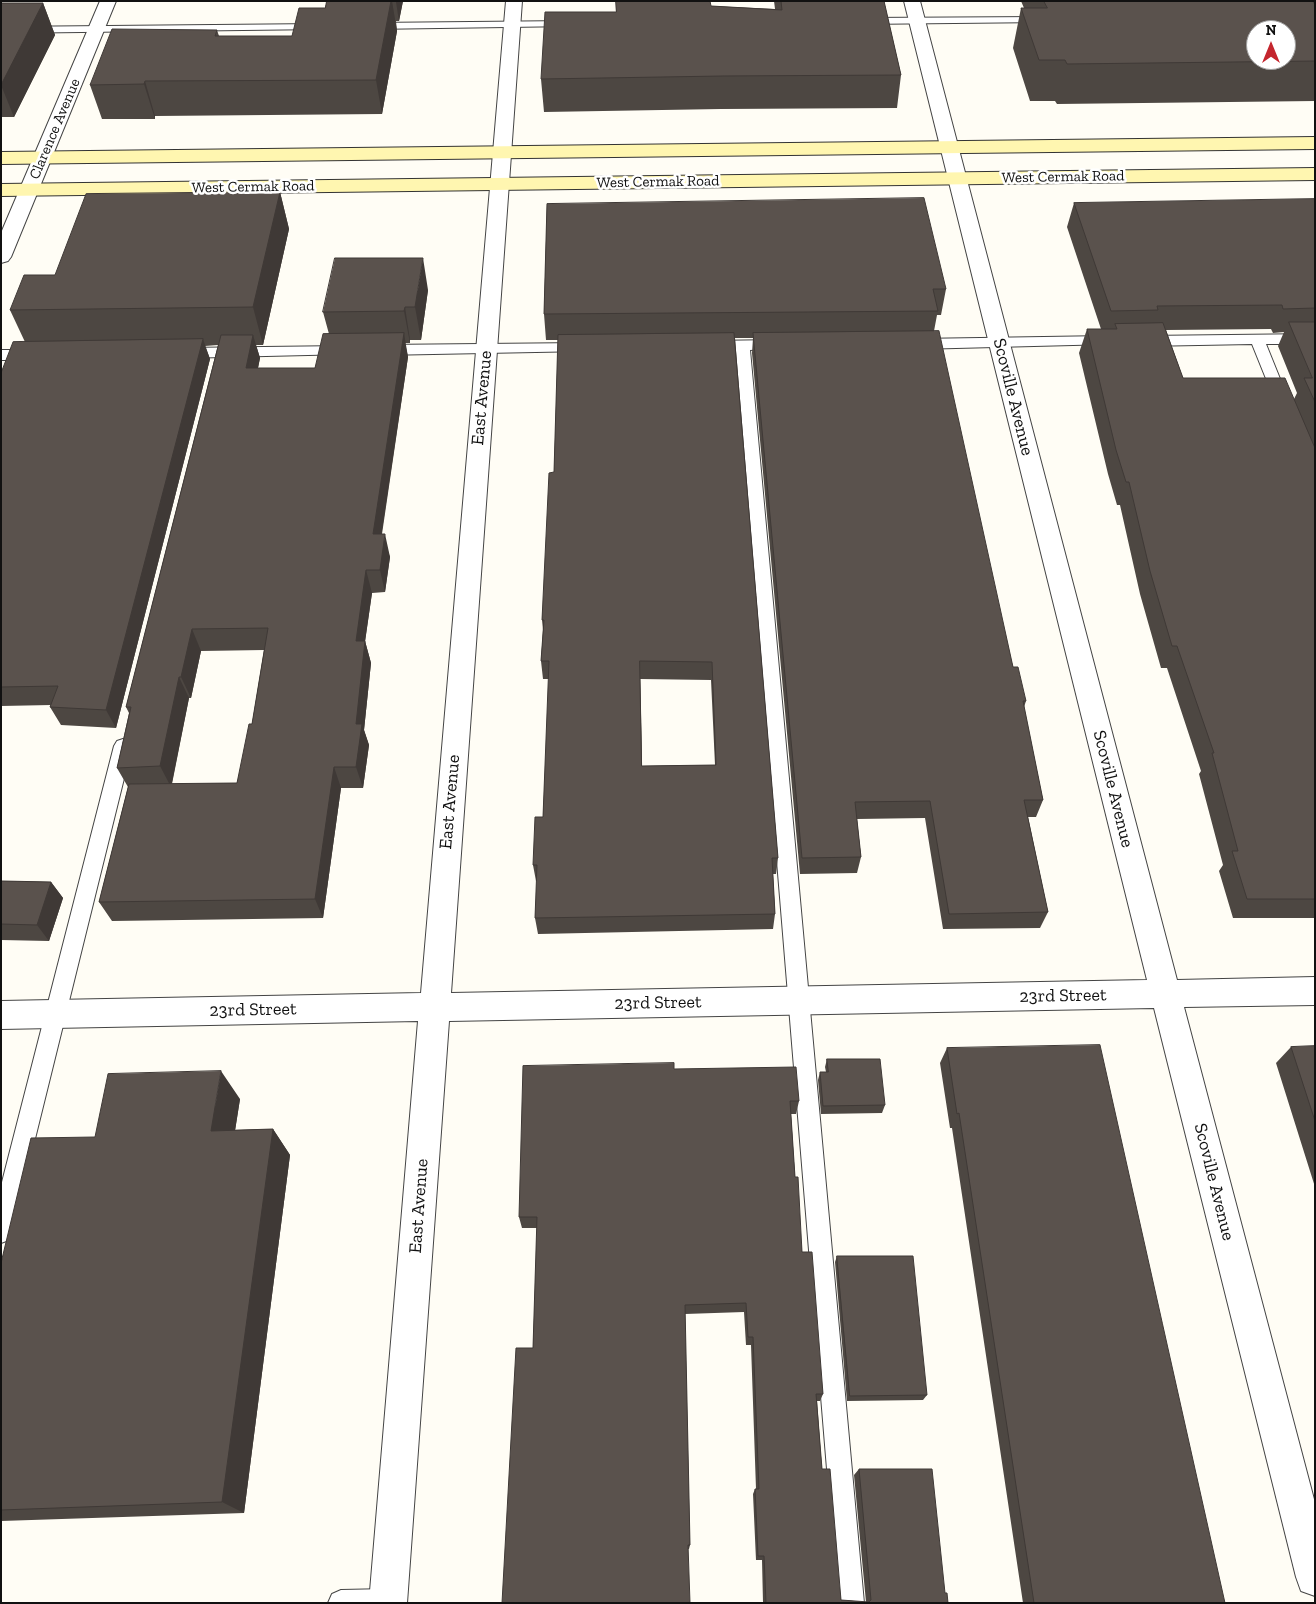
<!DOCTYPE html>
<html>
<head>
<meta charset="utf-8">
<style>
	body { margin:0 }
	#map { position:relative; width:1316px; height:1604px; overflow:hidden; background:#fffdf5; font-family:"Zilla Slab",serif }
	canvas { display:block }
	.frame { position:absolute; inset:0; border:2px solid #111; pointer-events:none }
	.north { position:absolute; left:1246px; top:20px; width:50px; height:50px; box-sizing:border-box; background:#fff; border:1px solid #a0a0a0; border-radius:50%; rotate:0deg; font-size:14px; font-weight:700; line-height:20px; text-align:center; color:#111 }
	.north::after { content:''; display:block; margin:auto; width:18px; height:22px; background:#c4262e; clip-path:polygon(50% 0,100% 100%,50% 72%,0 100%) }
</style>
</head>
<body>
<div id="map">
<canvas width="1316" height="1604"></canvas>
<div class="frame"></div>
<div class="north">N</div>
</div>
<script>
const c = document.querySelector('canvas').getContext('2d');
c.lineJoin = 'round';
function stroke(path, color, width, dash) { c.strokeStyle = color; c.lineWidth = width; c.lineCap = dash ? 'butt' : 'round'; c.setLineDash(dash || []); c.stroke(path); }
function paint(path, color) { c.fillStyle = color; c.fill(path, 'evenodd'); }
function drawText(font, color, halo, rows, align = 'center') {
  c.font = font + ' "Zilla Slab",serif'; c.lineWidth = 5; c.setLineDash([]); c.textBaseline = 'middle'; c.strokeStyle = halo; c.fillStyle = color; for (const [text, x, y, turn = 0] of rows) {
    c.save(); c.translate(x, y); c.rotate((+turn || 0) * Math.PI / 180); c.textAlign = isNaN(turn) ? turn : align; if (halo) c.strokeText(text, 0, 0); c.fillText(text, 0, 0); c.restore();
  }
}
const service = new Path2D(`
	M1042 17 1048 20 1046 22 862 24 856 21 862 18Z
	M570 21 574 22V26L372 29 366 26 372 23Z
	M320 24 324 25V29L1 33V27Z
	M1315 334V344H1266L1289 401 1282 406 1275 401 1252 344 1145 346 1138 341 1145 336Z
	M1107 336 1114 341 1112 344 917 349 910 344 917 339Z
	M777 340 782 342 784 345 782 348 750 350 864 1603H838L735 350 710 351 703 346 710 341Z
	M582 343 589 348 587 351 382 355 375 350 382 345Z
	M345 346 352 351 350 354 182 358 175 353 182 348Z
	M1 350H32L39 355 32 360H1Z
	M123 739 129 741 132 746 12 1232 9 1240 1 1243V1186L114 746 117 741Z
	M388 1589 397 1593 401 1603H328L332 1594 341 1590Z`);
const minor = new Path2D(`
	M100 1H116L11 257 8 261 1 263V233Z
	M506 1H522L451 993 1147 980 904 1H920L1177 980 1315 977V1005L1184 1007 1315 1503V1596L1301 1591 1296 1577 1154 1008 449 1021 407 1603H369L418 1021 1 1029V1001L421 993Z
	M1305 1H1315V9L1309 7Z`);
const secondary = new Path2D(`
	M1315 137V149L1 164V152Z
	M1315 168V180L1 196V184Z`);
stroke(service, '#444', 2);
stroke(minor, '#444', 2);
stroke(secondary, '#333', 2);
paint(service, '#fff');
paint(minor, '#fff');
paint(secondary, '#fff6b0');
paint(new Path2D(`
	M327 1H403L399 21H396L397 31 382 114 155 116V119H102L90 85 217 30 219 36H292L325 8Z
	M774 1H884L901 75 897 108 721 109 544 112 541 79 616 12 711 6 775 9Z
	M1021 1H1313L1315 5V101L1057 104 1055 101H1030L1013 48 1021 8H1024Z
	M1 3H43L55 35 14 117H1Z
	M280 192 289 229 263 345H256L260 358 258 368H315L329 334 323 312 428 290 421 340H410V343H405L408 357 382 534 390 557 385 592 372 593 365 641 371 663 364 730 369 745 363 788H341L323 918 112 921 99 902 128 787 117 768 129 713 126 707 218 345 205 346 210 359 116 728 61 725 50 707 51 705 1 706V373L25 342 10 310 55 275ZM264 650 252 724 237 783 172 784 189 698H191L201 651Z
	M1315 199V918H1233L1219 871 1223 865 1199 774 1201 771 1167 668H1161L1140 594 1120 505H1117L1108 474 1079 353 1087 329H1101L1067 227 1074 203ZM1271 329 1273 333 1284 332 1278 346 1297 393 1294 399 1183 378 1166 330Z
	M547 204 946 289 941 315H937L934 331 1013 667 1026 701 1024 707 1043 800 1036 817H1028L1048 912 1040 928 943 929 925 818 857 819 861 857 857 873 800 874 752 353 753 338H735L778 858 776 874H773L775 914 773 929 538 934 535 918 537 881H536L533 865 543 817 549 679H543L541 661 543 630 542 620 554 472 558 340H546L544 314ZM640 679 711 680 715 765 642 766Z
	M1 881 51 882 63 898 49 941 1 940Z
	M1315 1046V1187L1276 1063 1291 1047Z
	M947 1048 1225 1603H1023L952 1128H950L940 1063Z
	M827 1059 885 1105 882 1113 821 1114 818 1080 820 1072H826L825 1067Z
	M674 1069 799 1101 796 1114H791L795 1177 802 1252 823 1394 820 1401H817L822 1469 841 1600 866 1602 854 1475 859 1469 945 1593 948 1603H763L762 1560H756L753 1494 755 1489H756L751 1345H746L744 1312 685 1314 690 1545 689 1549H688L533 1348 537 1228H522L519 1217Z
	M240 1099 235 1130 273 1129 290 1155 244 1513 1 1521V1263L95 1137Z
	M837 1256 927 1395 923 1400 847 1401 835 1262Z`), '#4d4742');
paint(new Path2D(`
	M391 1H392L397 31 382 114 376 80Z
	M396 1H403L399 21 396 2Z
	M43 3 55 35 14 117 1 85Z
	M145 81 155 116V119L144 84Z
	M280 192 289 229 263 345 253 307Z
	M423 258 428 290 421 340 415 307Z
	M405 307 410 340V343L404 311Z
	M404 333 408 357 378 557 373 534Z
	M253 335 260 358 253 392 246 368Z
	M203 339 210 359 116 728 106 710Z
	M385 534 390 557 385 592 380 570Z
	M366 570 372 593 362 663 356 641Z
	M192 629 201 651 191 698 181 677Z
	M365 641 371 663 364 730 369 745 363 788 356 767V724Z
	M179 677 189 698 171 787 160 766Z
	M334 767 341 788 323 918 315 899Z
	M51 882 63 898 49 941 37 925Z
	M221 1071 240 1099 231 1157 211 1131Z
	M273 1129 290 1155 244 1513 222 1502Z`), '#3f3936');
const building = new Path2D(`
	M327 1H391L376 80 145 81 144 84 90 85 112 29 217 30 215 36H292L299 8H325Z
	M616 1H710L711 6 782 10 781 1H884L901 75 722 76 541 79 545 12H616Z
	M1044 1H1313L1315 5V61L1067 64 1065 60H1039L1021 8H1047ZM1256 30H1286V60H1256Z
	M1 3H43L1 85Z
	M280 192 253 307 10 310 24 275H55L86 194Z
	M924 198 946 289H933L938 311 544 314 547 204Z
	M1315 199V308L1283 309 1282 305 1157 306 1158 310 1111 311 1074 203Z
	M335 258H423L415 307H405L404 311 323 312Z
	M1289 322H1315V402L1304 378H1312Z
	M1163 323 1183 378H1285L1315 448V899H1247L1232 851H1238L1212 753H1214L1177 646H1172L1150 571 1129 482H1126L1116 450 1087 329H1117L1115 324Z
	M939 331 1013 667H1018L1026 701H1023L1043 800H1024L1048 912 949 914 930 801 855 802 861 857 802 858 753 333Z
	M404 333 373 534H385L380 570H366L356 641H365L356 724H362L356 767H334L315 899 99 902 129 784 237 783 249 724H252L268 628 192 629 181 677H179L160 766 117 768 131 707H126L221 335H253L246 368H315L323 334Z
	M734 333 778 858H772L775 914 535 918 537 865H533L535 817H543L549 661H541L544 620H542L549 473 554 472 558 335ZM640 661 712 662 716 765 642 766Z
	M203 339 106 710 50 707 58 686 1 687V373L13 342Z
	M1 881 51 882 37 925 1 924Z
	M1100 1045 1225 1603H1034L959 1113 957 1114 947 1048Z
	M1315 1046V1121L1291 1047Z
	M827 1059H880L885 1105 823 1106 820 1072H828Z
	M674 1063V1069L796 1067 799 1101H790L795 1177H798L802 1252H812L823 1394H816L822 1469H830L841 1600 869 1602 871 1600 859 1469H932L945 1593H947L948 1603H766L764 1556H758L755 1489H759L753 1337H748L746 1303 685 1305 690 1545H688L690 1603H502L516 1348H533L537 1217H519L523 1066Z
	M221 1071 211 1131 273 1129 222 1502 1 1510V1263L31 1138 95 1137 108 1074Z
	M837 1256H913L927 1395 850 1396Z`);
paint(building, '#5a524d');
stroke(building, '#3f3936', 1);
drawText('15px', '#111', '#fff', [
	["Clarence Avenue",55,129,-67],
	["West Cermak Road",1063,177,-1],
	["West Cermak Road",658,182,-1],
	["West Cermak Road",253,187,-1]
]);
drawText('18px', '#111', '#fff', [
	["Scoville Avenue",1013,397,76],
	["East Avenue",482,398,-85],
	["Scoville Avenue",1113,789,76],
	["East Avenue",450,802,-85],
	["23rd Street",1063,996,-1],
	["23rd Street",658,1003,-1],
	["23rd Street",253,1010,-1],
	["Scoville Avenue",1214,1182,76],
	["East Avenue",419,1206,-86]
]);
</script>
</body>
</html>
